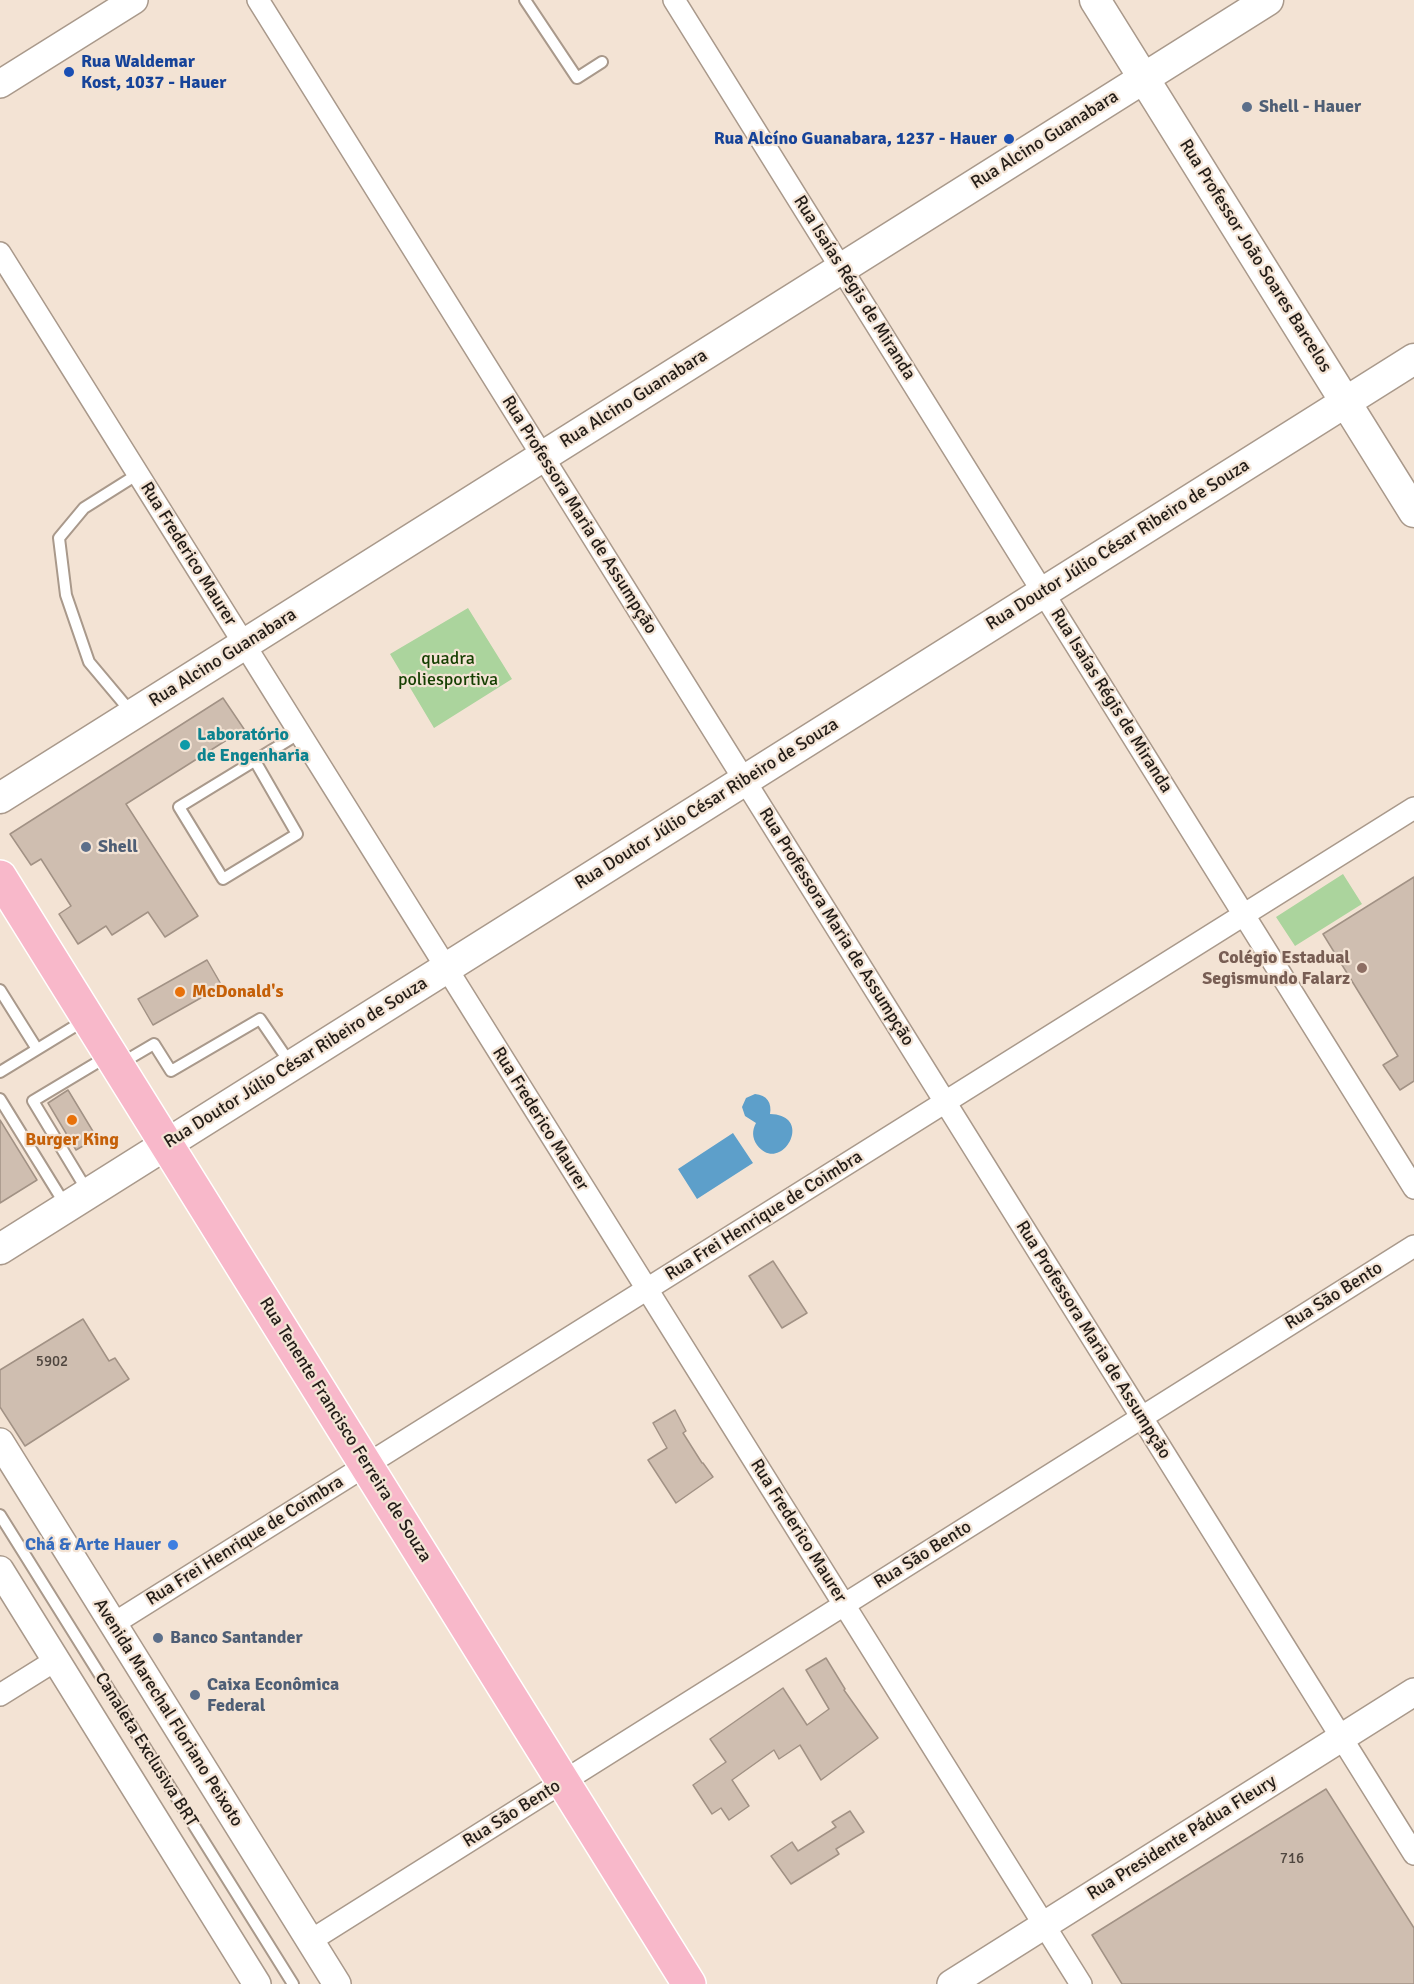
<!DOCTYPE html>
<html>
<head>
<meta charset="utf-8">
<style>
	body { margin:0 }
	canvas { display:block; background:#f3e3d4 }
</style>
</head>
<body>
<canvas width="1414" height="1984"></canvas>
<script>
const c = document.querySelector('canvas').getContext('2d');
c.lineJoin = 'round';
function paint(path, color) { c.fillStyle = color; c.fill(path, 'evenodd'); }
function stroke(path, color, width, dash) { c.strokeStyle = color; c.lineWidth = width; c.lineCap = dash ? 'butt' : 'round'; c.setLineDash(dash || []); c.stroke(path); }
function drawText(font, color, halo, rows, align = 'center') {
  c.font = font + ' Signika,sans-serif'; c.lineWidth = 4.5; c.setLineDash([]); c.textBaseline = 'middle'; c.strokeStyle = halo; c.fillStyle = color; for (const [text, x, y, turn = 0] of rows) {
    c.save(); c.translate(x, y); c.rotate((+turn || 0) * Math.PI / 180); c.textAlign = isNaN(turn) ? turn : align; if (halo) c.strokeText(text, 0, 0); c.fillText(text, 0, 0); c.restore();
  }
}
paint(new Path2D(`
	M468 608 512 679 434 728 390 654Z
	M1343 874 1362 904 1295 946 1276 917Z`), '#abd49d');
paint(new Path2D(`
	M755 1094C767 1095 772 1103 770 1114 816 1115 781 1176 757 1145 752 1138 752 1130 756 1123L745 1116 742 1107 746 1098Z
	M733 1133 753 1163 697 1199 678 1169Z`), '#5d9fca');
const building = new Path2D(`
	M223 698 244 729 126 804 198 916 165 937 148 912 112 935 106 926 78 944 59 914 71 906 41 859 31 865 10 834Z
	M1414 877V1081L1400 1090 1383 1065 1398 1056 1323 934Z
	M207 960 222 986 153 1025 138 999Z
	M68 1090 97 1138 76 1150 48 1103Z
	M0 1120 37 1180 0 1203Z
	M773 1261 807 1313 782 1328 749 1276Z
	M83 1319 109 1361 115 1358 129 1379 25 1446 0 1407V1370Z
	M675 1410 686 1431 683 1433 702 1463H703L713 1477 676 1503 648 1460 667 1448 653 1423Z
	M826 1658 845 1689 844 1690 878 1738 821 1780 800 1745 779 1759 774 1750 732 1780 749 1806 729 1820 721 1808 712 1814 693 1785 726 1762 710 1739 783 1688 807 1725 829 1709 806 1670Z
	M1326 1789 1414 1928V1984H1122L1092 1935Z
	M850 1811 864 1832 836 1849 839 1854 791 1884 771 1856 792 1842 798 1851 836 1827 832 1822Z`);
paint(building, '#cfbeb0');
stroke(building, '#a29285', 1.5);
const service = new Path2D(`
	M525 0 577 78 602 62
	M131 712 89 662 66 595 59 538 84 508 138 474
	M255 761 297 834 223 879 179 807 300 733
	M0 990 37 1049
	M120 1064 154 1044 171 1071 260 1019 290 1063
	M0 1072 85 1020
	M0 1099 66 1206
	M88 1192 33 1101 108 1056
	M0 1515 293 1984`);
const minor = new Path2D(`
	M258 0 1414 1854
	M674 0 1414 1188
	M0 253 1081 1984
	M113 1624 1414 808
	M0 1695 56 1660
	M310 1941 1414 1246`);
const tertiary = new Path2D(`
	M0 84 134 0
	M0 1442 337 1984
	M0 1570 257 1984
	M951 1984 1414 1692`);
const secondary = new Path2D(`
	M1095 0 1414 512
	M0 798 1268 0
	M0 1249 1414 359`);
const primary = new Path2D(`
	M0 877 689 1984`);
stroke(service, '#a9998b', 14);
stroke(minor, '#a9998b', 24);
stroke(tertiary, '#a9998b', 30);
stroke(secondary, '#a9998b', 33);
stroke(primary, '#fff', 36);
stroke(service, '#fff', 10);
stroke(minor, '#fff', 21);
stroke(tertiary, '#fff', 27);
stroke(secondary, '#fff', 30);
stroke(primary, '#f8b8ca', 33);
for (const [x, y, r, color] of [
	[69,72,6,"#1a4fb4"],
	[1247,107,6,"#5c6f8a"],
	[1009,139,6,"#1a4fb4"],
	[185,745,6,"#0f9aa8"],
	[86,847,6,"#5c6f8a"],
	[1362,968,6,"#8d6e63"],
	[180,992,6,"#e8710a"],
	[72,1120,6,"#e8710a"],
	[173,1545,6,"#3f7fe0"],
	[158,1638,6,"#5c6f8a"],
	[195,1695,6,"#5c6f8a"]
]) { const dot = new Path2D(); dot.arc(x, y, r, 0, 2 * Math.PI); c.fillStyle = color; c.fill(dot); stroke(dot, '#f3e3d4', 2); }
drawText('15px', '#4e453e', null, [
	["5902",52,1362],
	["716",1292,1859]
]);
drawText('bold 18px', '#164399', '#f3e3d4', [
	["Rua Waldemar",81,62],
	["Kost, 1037 - Hauer",81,83],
	["Rua Alcíno Guanabara, 1237 - Hauer",997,139,"right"]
], 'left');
drawText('bold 18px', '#4e5e75', '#f3e3d4', [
	["Shell - Hauer",1259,107],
	["Shell",98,847],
	["Banco Santander",170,1638],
	["Caixa Econômica",207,1685],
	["Federal",207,1706]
], 'left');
drawText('18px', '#231d18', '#f3e3d4', [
	["Rua Alcino Guanabara",1045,140,-32],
	["Rua Professor João Soares Barcelos",1255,256,58],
	["Rua Isaías Régis de Miranda",854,288,58],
	["Rua Alcino Guanabara",634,399,-32],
	["Rua Professora Maria de Assumpção",579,515,58],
	["Rua Doutor Júlio César Ribeiro de Souza",1118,545,-32],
	["Rua Frederico Maurer",188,554,58],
	["Rua Alcino Guanabara",223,658,-32],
	["Rua Isaías Régis de Miranda",1111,701,58],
	["Rua Doutor Júlio César Ribeiro de Souza",707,804,-32],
	["Rua Professora Maria de Assumpção",836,927,58],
	["Rua Doutor Júlio César Ribeiro de Souza",296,1063,-32],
	["Rua Frederico Maurer",540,1119,58],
	["Rua Frei Henrique de Coimbra",764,1216,-32],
	["Rua São Bento",1334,1296,-32],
	["Rua Professora Maria de Assumpção",1093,1340,58],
	["Rua Tenente Francisco Ferreira de Souza",345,1430,58],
	["Rua Frederico Maurer",798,1531,58],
	["Rua Frei Henrique de Coimbra",245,1541,-32],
	["Rua São Bento",923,1555,-32],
	["Avenida Marechal Floriano Peixoto",168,1713,58],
	["Canaleta Exclusiva BRT",146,1750,58],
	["Rua São Bento",512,1814,-32],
	["Rua Presidente Pádua Fleury",1182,1838,-32]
]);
drawText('18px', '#153f01', '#f3e3d4', [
	["quadra",448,659],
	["poliesportiva",448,680]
]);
drawText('bold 18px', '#0d838f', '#f3e3d4', [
	["Laboratório",197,735],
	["de Engenharia",197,756]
], 'left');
drawText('bold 18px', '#785e54', '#f3e3d4', [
	["Colégio Estadual",1350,958],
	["Segismundo Falarz",1350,979]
], 'right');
drawText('bold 18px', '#c56008', '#f3e3d4', [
	["McDonald's",192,992],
	["Burger King",72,1140,"center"]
], 'left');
drawText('bold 18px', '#366cbe', '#f3e3d4', [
	["Chá & Arte Hauer",161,1545]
], 'right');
</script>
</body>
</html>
